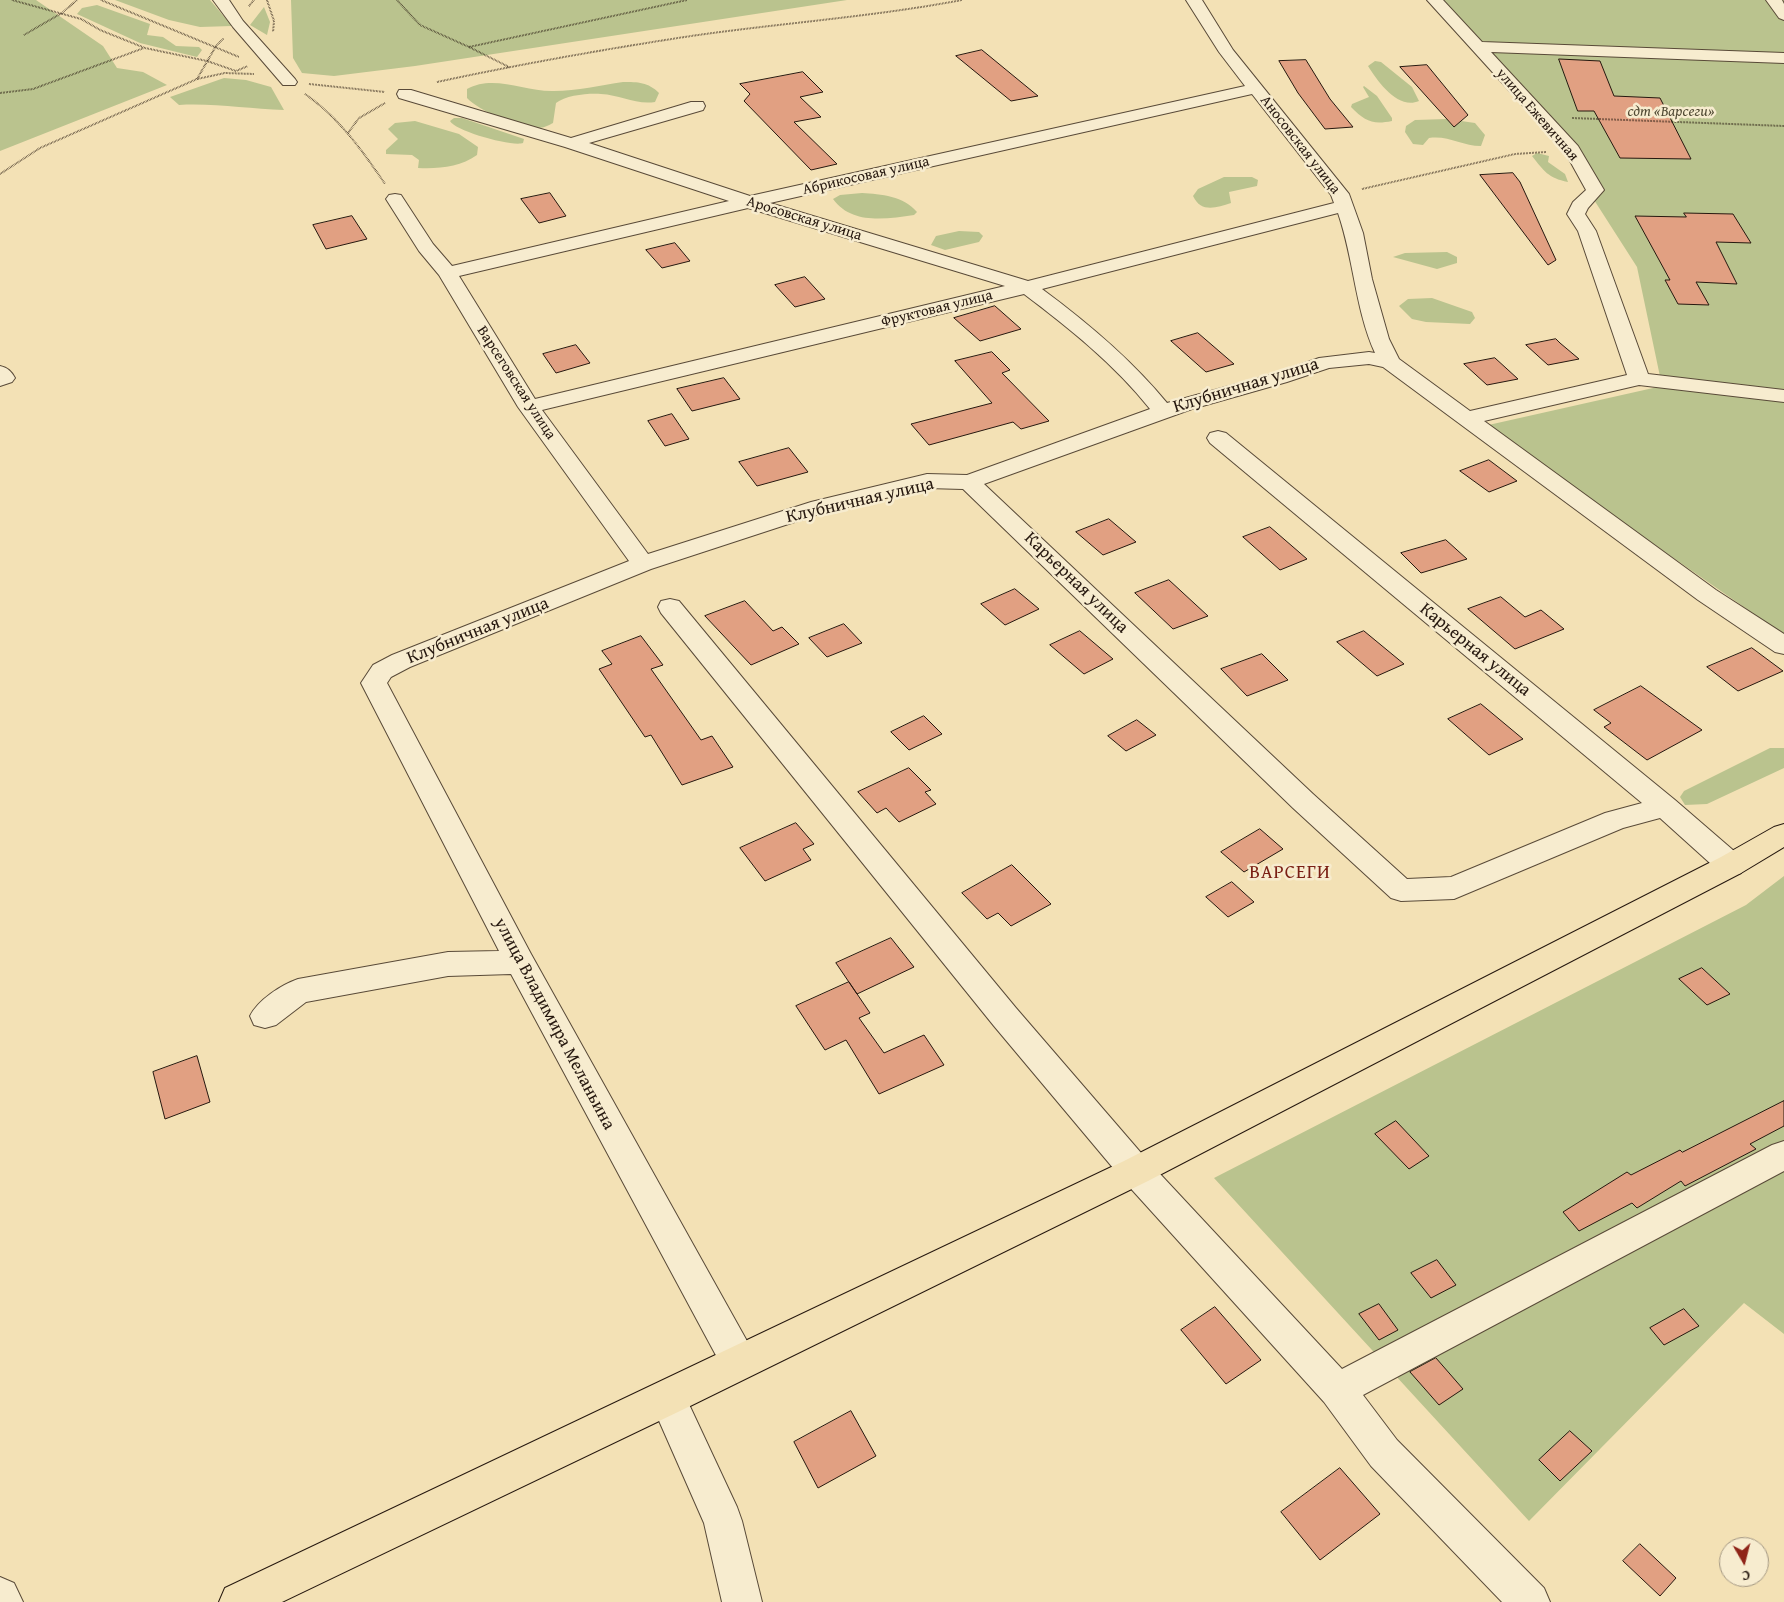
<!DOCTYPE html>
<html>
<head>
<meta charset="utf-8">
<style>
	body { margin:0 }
	#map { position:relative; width:1784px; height:1602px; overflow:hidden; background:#f3e1b5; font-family:"Gentium Book Plus",serif }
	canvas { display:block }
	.north { position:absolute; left:1719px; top:1537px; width:50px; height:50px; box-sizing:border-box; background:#f7eccf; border:1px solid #a39782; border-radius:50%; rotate:172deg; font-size:14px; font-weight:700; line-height:20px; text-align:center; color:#26180f }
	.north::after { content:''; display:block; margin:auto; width:18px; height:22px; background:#8f2418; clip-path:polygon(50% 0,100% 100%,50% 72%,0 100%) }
</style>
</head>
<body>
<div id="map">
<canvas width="1784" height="1602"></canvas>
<div class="north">С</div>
</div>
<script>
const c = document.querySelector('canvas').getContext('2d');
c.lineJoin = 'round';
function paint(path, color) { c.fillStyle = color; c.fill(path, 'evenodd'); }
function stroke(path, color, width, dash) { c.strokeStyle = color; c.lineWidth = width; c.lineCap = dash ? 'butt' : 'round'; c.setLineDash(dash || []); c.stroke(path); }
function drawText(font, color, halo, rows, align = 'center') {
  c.font = font + ' "Gentium Book Plus",serif'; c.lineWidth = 5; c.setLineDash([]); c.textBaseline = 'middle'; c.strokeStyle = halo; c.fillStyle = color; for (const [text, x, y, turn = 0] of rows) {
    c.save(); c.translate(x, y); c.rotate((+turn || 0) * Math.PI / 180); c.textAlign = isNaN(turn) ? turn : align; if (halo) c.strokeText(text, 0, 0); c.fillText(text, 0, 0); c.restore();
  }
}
paint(new Path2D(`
	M0 0H36L103 46 117 68 143 72 167 85 0 151Z
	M115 0H210L232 26 200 27 169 20Z
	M291 0H847L415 66 334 76 302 73 293 58Z
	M1426 0H1784V635L1484 426 1662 386 1637 267 1564 153 1436 7Z
	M97 5 150 24 147 35 163 37 176 46 199 47 202 50 197 57 140 43 77 14 82 8Z
	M264 7 270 22 267 35 250 25Z
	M1375 61 1381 62 1412 87 1419 101C1398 110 1378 82 1368 66Z
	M224 78 246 80 271 87 284 110C249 109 214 103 179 105L170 97Z
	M623 82C638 82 648 82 659 93L655 102C636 105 620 95 601 94 589 93 566 95 556 103L553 123C549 125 544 128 538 128 520 128 479 111 467 98V89C494 74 525 92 554 91 577 91 601 85 623 82Z
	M1364 86 1377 96 1392 118V121C1372 125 1365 121 1351 107L1352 104 1369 97 1363 87Z
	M454 118H462L524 139 523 143C512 147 455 131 450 121Z
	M1447 119 1475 123 1485 135 1481 146C1462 146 1448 135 1429 138L1423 145 1413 144 1405 132 1406 126 1415 120Z
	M415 121 459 134 478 147 477 155C460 167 439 169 418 168L419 160 412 155 386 154V150L398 139 388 129 395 123Z
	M1537 153 1549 156 1548 162 1565 174 1568 182C1548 178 1544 171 1532 156Z
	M1224 177H1252L1258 180 1257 186 1229 192 1231 203C1216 208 1201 213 1193 196L1198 189Z
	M862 193C881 194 904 196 917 212L914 215C886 219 852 225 833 199L840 195Z
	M959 231 979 232 983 236 979 242 945 250 931 245 936 236Z
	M1447 252 1457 257V263L1437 269 1393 257 1405 253Z
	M1432 298 1472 312 1475 318 1470 324 1426 322 1412 319 1399 306 1408 299Z
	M1770 748H1784V768L1707 804 1685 805 1680 797 1684 791Z
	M1784 876V1334L1744 1303 1529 1521 1214 1178 1746 905Z`), '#bac38e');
const building = new Path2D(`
	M982 50 1038 96 1011 101 956 56Z
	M1559 59 1600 61 1614 96 1660 98 1691 159 1620 158 1594 111H1578Z
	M1306 60 1330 99 1353 127 1325 129 1298 93 1279 61Z
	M1427 65 1468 115 1454 127 1400 67Z
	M803 72 823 92 800 97 821 117 794 122 837 164 811 170 744 101 750 94 740 84Z
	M1513 173 1520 182 1556 260 1548 265 1480 175Z
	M550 193 566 216 539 223 521 199Z
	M1684 213 1733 214 1751 243 1716 242 1737 284 1696 282 1709 305 1678 304 1665 280H1670L1635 216 1686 217Z
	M352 216 367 239 326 249 313 225Z
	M675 243 690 261 662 268 646 250Z
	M805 277 825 299 795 307 775 285Z
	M995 306 1021 329 980 341 954 318Z
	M1198 333 1234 364 1206 372 1171 341Z
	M1556 339 1560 343 1579 359 1548 365 1526 345Z
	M576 345 590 363 556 373 543 354Z
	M992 352 1010 370 1002 373 1049 421 1021 429 1013 422 929 445 911 424 992 403 955 361Z
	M1495 358 1518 379 1487 385 1464 364Z
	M724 378 740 399 692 411 677 389Z
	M672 414 689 439 665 446 648 421Z
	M789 448 808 472 757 486 739 462Z
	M1489 460 1517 481 1489 492 1460 471Z
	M1109 519 1136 542 1103 555 1076 532Z
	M1270 527 1307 559 1280 570 1243 537Z
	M1446 540 1467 559 1421 573 1401 553Z
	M1169 580 1208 616 1173 629 1135 593Z
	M1015 589 1039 609 1005 625 981 604Z
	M1501 597 1525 617 1541 610 1564 629 1515 649 1468 609Z
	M745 601 773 631 782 627 799 644 751 665 705 616Z
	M844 624 862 643 827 657 809 638Z
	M1080 631 1113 659 1084 674 1050 645Z
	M1364 631 1404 664 1377 676 1337 642Z
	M641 636 663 665 651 669 701 740 712 736 733 767 682 785 651 735 645 737 599 669 612 664 602 651Z
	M1752 648 1783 671 1738 691 1707 667Z
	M1262 654 1288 680 1247 696 1221 669Z
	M1641 686 1702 730 1647 760 1604 727 1611 723 1594 710Z
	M1481 704 1523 739 1489 755 1448 719Z
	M924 716 942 734 909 750 891 732Z
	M1137 720 1156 735 1126 751 1108 736Z
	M909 768 931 790 925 792 936 804 899 822 886 808 877 813 858 792Z
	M796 823 814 844 803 849 811 860 765 881 740 848Z
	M1260 829 1283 849 1244 872 1221 852Z
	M1012 865 1051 904 1011 926 998 913 987 919 962 893Z
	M1232 882 1254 902 1228 917 1206 897Z
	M891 938 914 967 857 994 836 963Z
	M1702 968 1730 994 1707 1005 1679 979Z
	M849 982 870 1013 859 1018 884 1053 924 1035 944 1065 879 1094 846 1040 825 1050 796 1006Z
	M197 1056 210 1102 165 1119 153 1072Z
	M1784 1101V1126L1750 1144 1756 1149 1685 1186 1681 1181 1637 1208 1632 1203 1579 1231 1563 1212 1627 1172 1631 1175 1680 1150 1682 1152Z
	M1396 1121 1429 1156 1409 1169 1375 1134Z
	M1437 1260 1456 1285 1431 1298 1411 1273Z
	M1379 1304 1398 1330 1379 1340 1359 1314Z
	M1215 1307 1261 1360 1226 1384 1181 1330Z
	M1684 1309 1699 1326 1664 1345 1650 1328Z
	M1436 1358 1463 1389 1439 1405 1410 1372Z
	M851 1411 876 1456 818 1488 794 1442Z
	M1570 1431 1592 1451 1560 1481 1539 1460Z
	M1340 1468 1380 1514 1320 1560 1281 1512Z
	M1640 1544 1676 1578 1660 1596 1623 1561Z`);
paint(building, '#e1a082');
stroke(building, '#26180f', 1);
const minor = new Path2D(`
	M213 0H229L243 21 295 79 297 82 295 85H283L233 27Z
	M1186 0H1202L1233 50 1349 194 1363 233 1372 279 1389 339 1399 359 1470 411 1627 375 1578 231 1567 214 1573 202 1586 190 1565 152 1427 0H1443L1482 42 1784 53V63L1491 52 1578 146 1604 190 1588 208 1585 214 1596 231 1648 374 1784 390V402L1639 385 1484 421 1716 590 1784 634V654L1775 652 1698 600 1383 367 1369 364 1329 368 1287 382 1192 409 984 484 1313 794 1407 879 1451 877 1605 813 1642 803 1210 443 1207 438 1210 433 1218 431 1226 433 1675 800 1741 857 1745 865 1741 873 1731 876 1721 873 1660 818 1623 828 1454 899 1401 901 1391 898 1293 808 963 489 927 488 819 514 651 569 410 667 391 677 387 683 531 954 752 1350 757 1362 752 1374 739 1379 726 1374 511 974 448 976 306 1002 276 1025 265 1028 254 1025 250 1016C258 1000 281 985 298 979L448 952 499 951 361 683 373 665 392 655 629 561 518 407 439 275 419 251 386 199 389 195 395 194 401 195 433 244 452 266 729 201 565 147 399 98 397 94 399 90H411L571 138 691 102H703L705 106 703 110 589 143 750 196 1245 86 1219 52ZM1252 94 1331 195 1334 203 1028 281 770 203ZM748 208 1005 286 535 399 459 276ZM1338 213C1354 259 1355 309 1375 353L1369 352 1319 358 1273 374 1167 403C1131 359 1088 323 1042 289ZM1024 294C1069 328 1114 364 1150 409L967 475 927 474 811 502 648 554 542 410Z
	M1766 0H1782L1784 4V20L1779 18Z
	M0 366C8 368 11 371 15 378L12 382 0 386Z
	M670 599 679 601 1016 1008 1148 1161 1342 1369 1772 1145 1784 1141V1171L1363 1395 1397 1440 1544 1588 1550 1602H1502L1371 1466 1324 1402 1124 1181 994 1026 661 613 658 607 661 601Z
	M667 1380 680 1385 737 1507 742 1521 762 1602H722L704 1523 649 1398 654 1385Z
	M0 1577 14 1583 23 1602H0Z`);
const major = new Path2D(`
	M1784 824V847L1741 873 1148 1181 680 1411 282 1602H219L225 1588 1124 1161 1721 857 1774 827Z`);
stroke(minor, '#594a38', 2);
stroke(major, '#26180f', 2);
stroke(new Path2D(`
	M12 0 81 19 100 30 145 48 207 61 236 71 248 66
	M101 0 239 57
	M267 0 274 21 273 32
	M397 0 420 25 469 47
	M249 6 254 0
	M24 35 62 13 77 0
	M509 67 469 47 687 0
	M197 79 216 46 224 38
	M437 82C521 64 606 49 691 36 781 23 872 17 962 0
	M309 84 385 92
	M0 93 33 89 144 48
	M305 94C339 118 362 150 385 184
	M1572 118 1784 126
	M348 133 359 118 385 103
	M0 174 40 148 197 79 225 73 254 74
	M1362 189 1515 154 1546 152`), '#26180f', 2, [0.5, 1]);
paint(minor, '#f7eccf');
paint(major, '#f3e1b5');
drawText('italic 15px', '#524b35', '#f7eccf', [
	["сдт «Варсеги»",1671,112]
]);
drawText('15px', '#26180f', '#f7eccf', [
	["улица Ежевичная",1537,115,49],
	["Аносовская улица",1300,145,52],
	["Абрикосовая улица",866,176,-13],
	["Аросовская улица",804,219,17],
	["Фруктовая улица",937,309,-14],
	["Варсеговская улица",516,383,57]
]);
drawText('18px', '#26180f', '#f7eccf', [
	["Клубничная улица",1246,386,-17],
	["Клубничная улица",860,501,-13],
	["Карьерная улица",1076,583,44],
	["Клубничная улица",478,631,-22],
	["Карьерная улица",1475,650,39],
	["улица Владимира Меланьина",554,1024,62]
]);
c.letterSpacing = '1px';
drawText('19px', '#7a1f14', '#f7eccf', [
	["ВАРСЕГИ",1290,873]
]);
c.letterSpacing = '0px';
</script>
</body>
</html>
